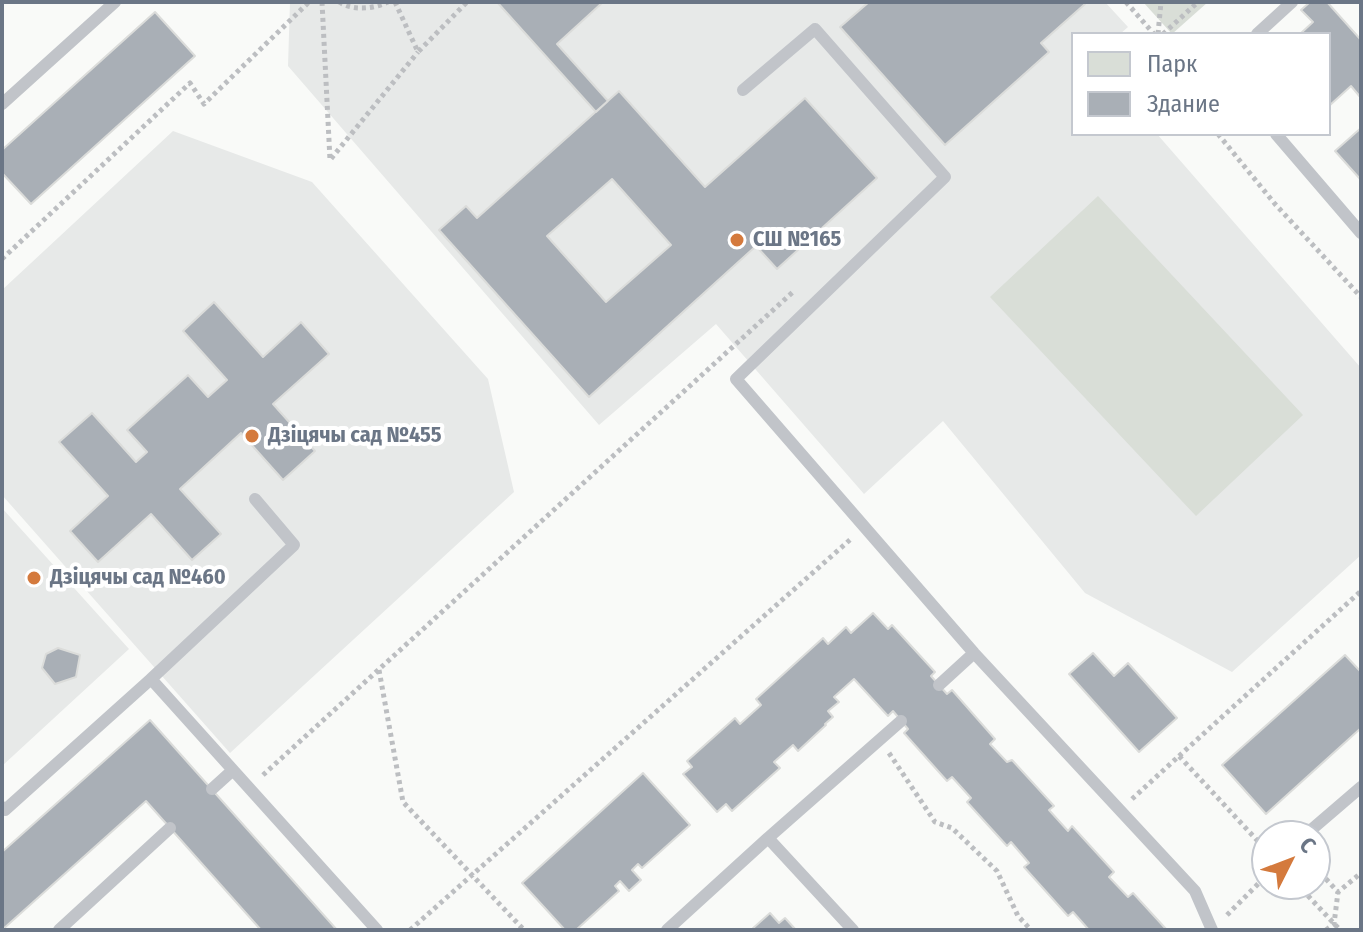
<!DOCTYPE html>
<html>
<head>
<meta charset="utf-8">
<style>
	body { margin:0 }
	#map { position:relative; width:1363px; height:932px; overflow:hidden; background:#f9faf8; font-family:"Fira Sans Condensed",sans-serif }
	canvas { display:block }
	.frame { position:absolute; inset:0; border:4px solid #6b7686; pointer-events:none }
	.legend { position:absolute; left:1071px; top:32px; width:260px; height:104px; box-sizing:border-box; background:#fff; border:2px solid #c4c8cf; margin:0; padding:10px 14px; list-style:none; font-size:24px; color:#6b7686 }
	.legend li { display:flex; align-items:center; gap:16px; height:40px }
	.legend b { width:40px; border:2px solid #c4c8cf }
	.north { position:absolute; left:1251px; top:820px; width:80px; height:80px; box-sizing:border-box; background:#fff; border:2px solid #c4c8cf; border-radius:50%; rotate:48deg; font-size:22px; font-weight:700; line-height:32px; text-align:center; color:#6b7686 }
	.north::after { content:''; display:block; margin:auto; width:28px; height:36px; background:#d47a3d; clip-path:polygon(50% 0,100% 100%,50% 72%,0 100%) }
</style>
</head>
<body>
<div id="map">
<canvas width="1363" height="932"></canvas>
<div class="frame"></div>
<ul class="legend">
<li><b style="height:22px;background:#d9ded7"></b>Парк</li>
<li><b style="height:22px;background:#a9afb6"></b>Здание</li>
</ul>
<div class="north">С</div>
</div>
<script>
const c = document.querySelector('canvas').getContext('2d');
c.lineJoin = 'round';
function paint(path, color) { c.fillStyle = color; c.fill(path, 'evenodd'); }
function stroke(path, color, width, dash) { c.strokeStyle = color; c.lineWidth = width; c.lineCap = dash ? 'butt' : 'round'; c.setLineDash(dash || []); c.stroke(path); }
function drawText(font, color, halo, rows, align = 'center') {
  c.font = font + ' "Fira Sans Condensed",sans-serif'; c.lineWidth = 8; c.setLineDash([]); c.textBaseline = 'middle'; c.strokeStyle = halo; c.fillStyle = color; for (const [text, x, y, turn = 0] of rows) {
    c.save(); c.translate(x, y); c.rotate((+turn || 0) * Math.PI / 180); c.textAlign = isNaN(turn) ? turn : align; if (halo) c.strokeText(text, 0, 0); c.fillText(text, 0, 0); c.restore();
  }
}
paint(new Path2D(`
	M290 2H1105L1128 27 1120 34H1073V134H1157L1361 368V555L1232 672 1085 593 943 421 864 494 716 324 599 425 288 66Z
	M173 131 312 182 488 379 514 492 230 753 2 495V290Z
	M2 508 129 649 2 766Z`), '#e7e9e8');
paint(new Path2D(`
	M1143 2H1208L1172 34Z
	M1098 196 1303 415 1196 516 990 297Z`), '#d9ded7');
const building = new Path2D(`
	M497 2H603L557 44 608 101 596 112Z
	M869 2H1083L1085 4 1041 43 1049 52 945 145 840 27Z
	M1310 2H1327L1361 40V98L1351 86 1329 106V34H1300L1313 22 1301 10Z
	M155 12 195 56 31 204 2 173V150Z
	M619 91 705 187 805 98 877 178 777 269 756 246 589 397 439 230 466 206 477 218ZM612 179 671 245 606 302 547 236Z
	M1361 128V180L1335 151Z
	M214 302 263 357 301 322 329 354 273 404 315 451 283 480 241 433 180 489 221 534 192 560 151 514 98 562 70 531 108 496 59 442 92 413 136 462 147 452 127 430 188 375 208 397 227 380 183 331Z
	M873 613 888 629 892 625 935 672 931 676 947 694 952 690 995 739 990 744 1007 762 1012 760 1054 806 1049 810 1068 831 1072 826 1114 872 1109 877 1128 897 1133 893 1166 929 1089 930 1073 912 1068 916 1024 867 1029 863 1011 842 1007 846 967 802 971 798 952 777 947 781 904 733 908 729 893 711 888 716 854 679 834 697 839 702 828 711 833 717 825 724 826 725 798 751 793 745 774 762 780 768 732 811 726 804 717 812 683 774 692 767 687 761 735 718 740 724 761 705 756 699 823 638 828 644 846 627 851 633Z
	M58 648 80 655 76 677 55 684 42 668 46 654Z
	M1093 653 1114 676 1128 663 1177 718 1139 752 1069 674Z
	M1345 655 1361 672V728L1266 814 1222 765Z
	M150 720 337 930H261L146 801 2 930V852Z
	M643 773 690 825 642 868 638 864 632 870 641 880 629 891 620 881 615 886 619 891 576 930H565L522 883Z
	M770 913 779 923 785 918 796 930H751Z`);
paint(building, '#a9afb6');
stroke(building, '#dbdcda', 2);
stroke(new Path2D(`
	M322 2 330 160 418 52
	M339 2C353 11 373 9 388 2
	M395 2 418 52 467 2
	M1126 2 1154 34
	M1158 34 1161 2
	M1163 34 1198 2
	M1218 134 1275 204 1361 297
	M2 259 190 83 204 104 309 2
	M379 670 403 802 524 930
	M889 753 935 822 952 828 997 871 1018 916 1031 930
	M1179 756 1361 591
	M263 775 794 291
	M1132 799 1179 756 1267 851
	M1315 867 1338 892 1361 873
	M1297 884 1340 930
	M1227 915 1267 875
	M410 930 852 538
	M1326 930 1334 924 1338 892`), '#bcbec1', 5, [4, 4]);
stroke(new Path2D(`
	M1257 34 1292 2
	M743 90 815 29 945 177 736 379 974 653 1195 891 1212 930
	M2 104 115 2
	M1276 134 1361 233
	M151 679 294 545 255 499
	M939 685 974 653
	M212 789 233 770
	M2 807 5 810 151 679 377 930
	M1304 836 1361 787
	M59 930 170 828
	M667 930 768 838
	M853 930 768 838 901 721`), '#c1c4c9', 12);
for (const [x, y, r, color] of [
	[737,240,8,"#d47a3d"],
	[252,436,8,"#d47a3d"],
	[34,578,8,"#d47a3d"]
]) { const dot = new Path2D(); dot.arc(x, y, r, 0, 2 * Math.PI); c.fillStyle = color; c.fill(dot); stroke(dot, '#fff', 3); }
drawText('bold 22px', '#6b7686', '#fff', [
	["СШ №165",753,240],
	["Дзіцячы сад №455",268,436],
	["Дзіцячы сад №460",50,578]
], 'left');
</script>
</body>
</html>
